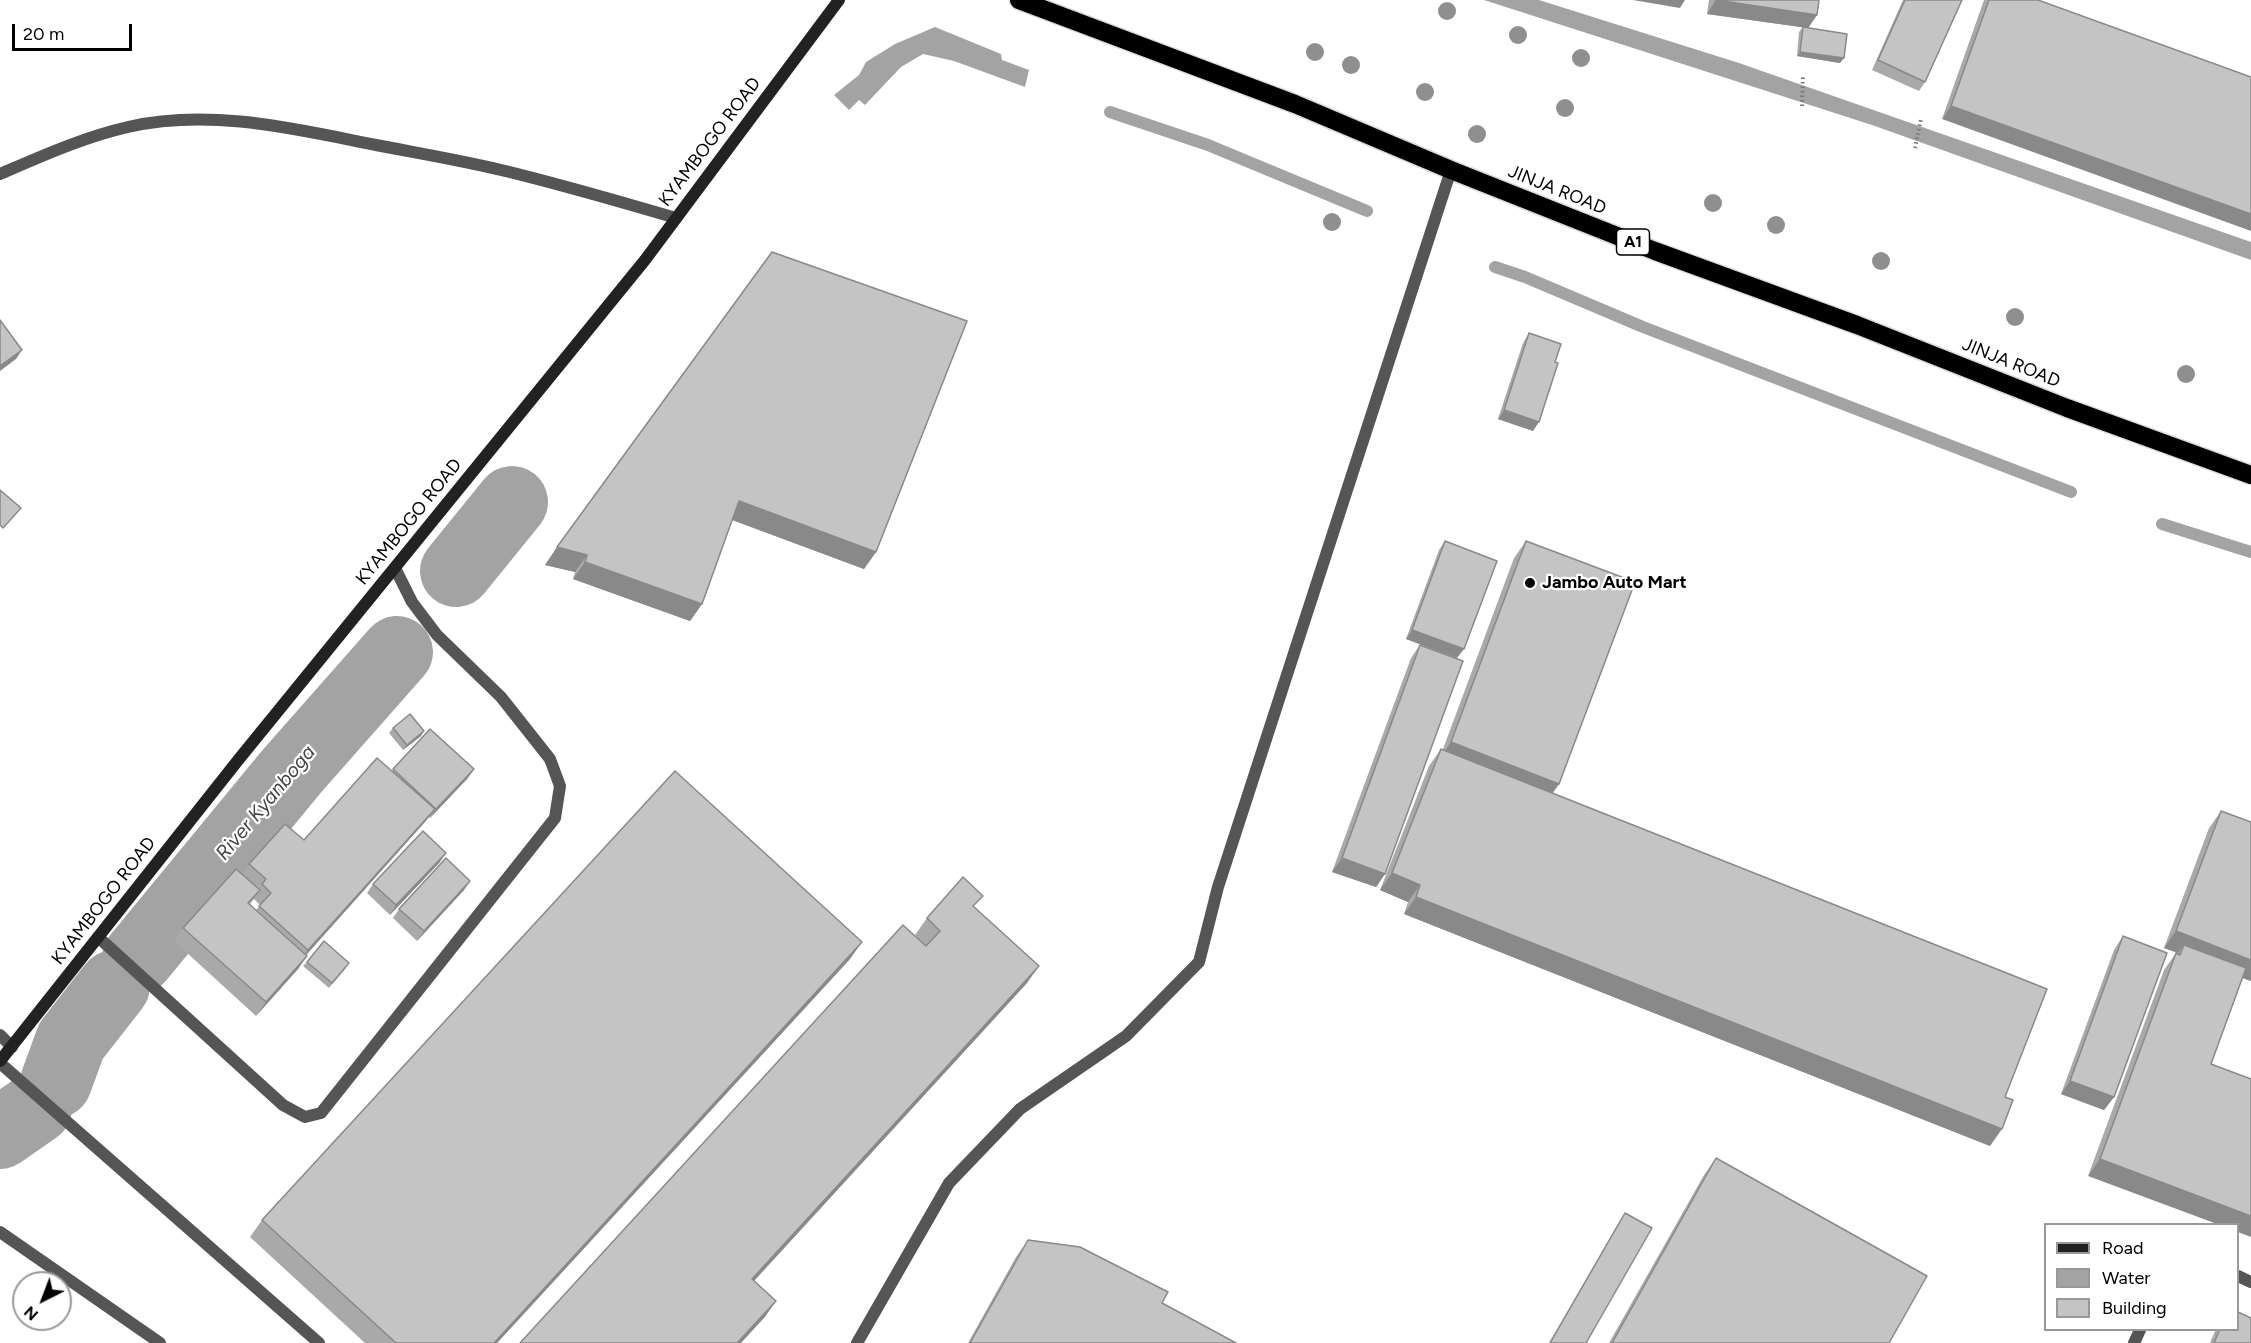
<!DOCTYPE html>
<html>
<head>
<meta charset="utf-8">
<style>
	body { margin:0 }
	#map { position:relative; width:2251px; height:1343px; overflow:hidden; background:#fff; font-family:Figtree,sans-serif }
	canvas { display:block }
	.legend { position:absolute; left:2044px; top:1223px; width:195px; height:108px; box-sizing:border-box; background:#fff; border:2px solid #999; margin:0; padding:8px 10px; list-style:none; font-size:18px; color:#000 }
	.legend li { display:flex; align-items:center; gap:12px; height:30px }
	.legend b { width:30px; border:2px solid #999 }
	.north { position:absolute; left:12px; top:1271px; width:60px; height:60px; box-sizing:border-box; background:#fff; border:2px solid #999; border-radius:50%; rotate:222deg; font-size:16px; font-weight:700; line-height:24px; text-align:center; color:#000 }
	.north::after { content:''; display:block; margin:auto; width:21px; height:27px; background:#000; clip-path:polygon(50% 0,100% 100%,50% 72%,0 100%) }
	.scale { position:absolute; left:12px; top:24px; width:120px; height:27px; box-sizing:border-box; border:3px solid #000; border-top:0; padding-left:8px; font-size:18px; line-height:21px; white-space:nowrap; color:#000; -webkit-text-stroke:4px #fff; paint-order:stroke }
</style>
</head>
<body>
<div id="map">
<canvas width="2251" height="1343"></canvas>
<ul class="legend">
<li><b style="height:8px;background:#222"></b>Road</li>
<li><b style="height:16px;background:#a3a3a3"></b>Water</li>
<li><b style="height:16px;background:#c4c4c4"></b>Building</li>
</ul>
<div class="north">N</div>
<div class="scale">20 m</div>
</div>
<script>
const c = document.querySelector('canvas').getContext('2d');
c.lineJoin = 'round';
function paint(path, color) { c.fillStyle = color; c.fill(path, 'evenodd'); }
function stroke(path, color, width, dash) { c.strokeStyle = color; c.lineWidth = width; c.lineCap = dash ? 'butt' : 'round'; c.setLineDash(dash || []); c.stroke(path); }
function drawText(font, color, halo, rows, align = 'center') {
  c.font = font + ' Figtree,sans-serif'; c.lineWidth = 4.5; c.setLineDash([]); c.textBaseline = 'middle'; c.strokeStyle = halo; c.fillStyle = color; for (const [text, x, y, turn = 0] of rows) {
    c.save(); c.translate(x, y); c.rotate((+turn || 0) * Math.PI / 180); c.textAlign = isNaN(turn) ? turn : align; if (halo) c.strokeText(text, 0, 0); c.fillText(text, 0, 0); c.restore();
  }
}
paint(new Path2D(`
	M1484 0H1539L1739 63 2251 242V260L1872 125Z
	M935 27 1001 54 1002 60 1029 70 1025 87 954 61 923 54 901 67 865 105 859 100 849 110 834 95 859 75 866 62 895 44Z`), '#a3a3a3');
stroke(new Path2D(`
	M1110 112 1208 145 1367 211
	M1495 267 1525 277 1643 327 2071 492
	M2162 524 2251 552`), '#a3a3a3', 12);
stroke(new Path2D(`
	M456 571 512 502
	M138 958 292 771 397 652
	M56 1082 71 1041 114 986
	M0 1133 36 1108`), '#a3a3a3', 72);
const highway = new Path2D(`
	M1019 0 1295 104 1451 170 1655 251 1857 325 2067 408 2251 475`);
stroke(highway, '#dbdbdb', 21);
stroke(new Path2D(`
	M1802 106 1803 75
	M1915 148 1921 119`), '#777', 4, [1.5, 3]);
stroke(new Path2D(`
	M0 174C42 156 84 137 128 127 210 108 295 129 376 145 417 153 459 160 501 170 560 184 618 201 676 218
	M98 937 283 1105 305 1117 321 1113 555 818 560 786 550 759 501 697 437 635 412 602 395 568
	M0 1063 319 1343
	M0 1232 160 1343
	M2238 1276 2251 1282
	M857 1343 949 1183 1020 1109 1126 1036 1199 962 1218 887 1451 170
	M2134 1343 2140 1330`), '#555', 12);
stroke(new Path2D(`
	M0 1035 12 1047`), '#555', 12);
stroke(new Path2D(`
	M0 1061 239 759 645 260 839 0`), '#222', 12);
stroke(highway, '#000', 18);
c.fillStyle = '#8f8f8f';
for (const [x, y] of [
	[1447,11],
	[1518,35],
	[1315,52],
	[1581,58],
	[1351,65],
	[1425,92],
	[1565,108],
	[1477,134],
	[1713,203],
	[1332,222],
	[1776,225],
	[1881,261],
	[2015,317],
	[2186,374]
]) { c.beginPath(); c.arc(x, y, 9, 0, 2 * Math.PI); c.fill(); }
paint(new Path2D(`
	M1709 0H1819L1817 15 1808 28 1707 14Z
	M1903 0H1962L1925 82 1919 91 1872 70Z
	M1984 0H2038L1942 119Z
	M1803 27 1844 58 1840 63 1797 56 1799 32Z
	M772 252 876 552 864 569 732 520 702 604 690 621 573 579 575 572 545 565Z
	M1529 333 1533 431 1498 419 1523 343Z
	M1445 541 1457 658 1406 639 1439 550Z
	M1526 541 1559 784 1552 793 2005 1097 1990 1146 1404 914 1408 902 1380 890 1429 766 1441 749H1443L1514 558Z
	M1420 645 1385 874 1376 887 1332 872 1411 658Z
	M393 728 421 736 403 750 389 733Z
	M430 729 474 769 467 779 430 818 429 817 306 955 298 969 256 1016 174 941 183 928 242 874 249 864 304 840 392 771ZM254 899 260 905 256 910 250 904Z
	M2221 811 2251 822V981L2242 978 2088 1176 2164 970 2176 953H2178L2164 948 2209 828Z
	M440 862 390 915 367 893 373 884Z
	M470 881 464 890 417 941 393 918 399 909Z
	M975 907 1027 983 754 1281 776 1301 764 1318 520 1343 926 946 915 935 927 918Z
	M2123 936 2114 1097 2104 1110 2061 1094 2114 950Z
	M850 959 497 1343H365L250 1237 262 1220Z
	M307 962 346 968 329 988 303 966Z
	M1716 1158 1889 1343H1609L1704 1175Z
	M1625 1213 1586 1343H1549L1619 1222Z
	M1028 1240 1162 1303 1236 1343H968L1016 1257Z
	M2216 1329H2238L2251 1343H2210Z`), '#a9a9a9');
paint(new Path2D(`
	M1633 0H1685L1680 8Z
	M1716 0 1817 15 1808 28 1707 14Z
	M1800 52 1844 58 1840 63 1797 56Z
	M1951 106 2251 214V231L1942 119Z
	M22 350 16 359 0 371V366Z
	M1504 410 1539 422 1533 431 1498 419Z
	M739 501 876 552 864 569 727 518Z
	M557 547 587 555 575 572 545 565Z
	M585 562 702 604 690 621 573 579Z
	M1412 630 1464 649 1457 658 1406 639Z
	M424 731 421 736 403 750 407 745Z
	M1451 742 1559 784 1547 801 1439 760Z
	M474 769 467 779 430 818 436 809Z
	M435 809 425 822 299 963 308 950Z
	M446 853 440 862 390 915 396 905Z
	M1342 858 1385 874 1376 887 1332 872Z
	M1392 873 1420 885 1408 902 1380 890Z
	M470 881 464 890 417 941 424 931Z
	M1416 897 2002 1129 1990 1146 1404 914Z
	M2176 931 2251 960V981L2180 954 2184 945 2178 953 2164 948Z
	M862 942 850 959 497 1343H494Z
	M307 956 298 969 256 1016 266 1002Z
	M1039 966 1027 983 740 1296 752 1279Z
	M2070 1081 2114 1097 2104 1110 2061 1094Z
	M2100 1159 2251 1216V1237L2238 1232V1224H2217L2088 1176Z
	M776 1301 764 1318 741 1343H737Z`), '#898989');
const building = new Path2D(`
	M1716 0H1819L1817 15Z
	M1905 0H1962L1925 82 1878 60Z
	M1989 0H2038L2251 77V214L1951 106Z
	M1803 27 1847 34 1844 58 1800 52Z
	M772 252 967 321 876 552 739 501 702 604 585 562 587 555 557 547Z
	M0 320 22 350 0 366Z
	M1529 333 1561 344 1555 362 1558 363 1539 422 1504 410Z
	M0 490 21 508 3 528 0 525Z
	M1445 541 1497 561 1464 649 1412 630Z
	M1526 541 1635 582 1559 784 1451 742Z
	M1420 645 1463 661 1385 874 1342 858Z
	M410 714 424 731 407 745 393 728Z
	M430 729 474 769 436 809 393 769Z
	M1441 749 2047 989 2005 1097 2013 1100 2002 1129 1416 897 1420 885 1392 873Z
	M377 758 435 809 308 950 259 906 271 893 262 884 266 879 249 864 285 824 304 840Z
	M675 771 862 942 494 1343H396L262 1220Z
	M2221 811 2251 822V960L2176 931Z
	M423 831 446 853 396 905 373 884Z
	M446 858 470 881 424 931 399 909Z
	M236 869 260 890 248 903 307 956 266 1002 183 928Z
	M963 877 983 896 973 906 1039 966 752 1279 776 1301 737 1343H520L903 925 926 946 940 931 927 918Z
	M2123 936 2167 953 2114 1097 2070 1081Z
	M324 941 349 963 332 983 307 962Z
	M2184 945 2246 968 2211 1064 2251 1079V1216L2100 1159 2176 953 2180 955Z
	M1716 1158 1927 1276 1889 1343H1612Z
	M1625 1213 1652 1228 1586 1343H1550Z
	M1028 1240 1080 1247 1168 1292 1162 1303 1236 1343H970Z
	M2238 1312 2251 1318V1343H2214L2220 1329H2238Z`);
paint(building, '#c4c4c4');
stroke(building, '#898989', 1.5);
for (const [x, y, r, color] of [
	[1530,583,6,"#000"]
]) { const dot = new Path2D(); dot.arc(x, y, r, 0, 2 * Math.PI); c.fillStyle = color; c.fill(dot); stroke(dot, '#fff', 2); }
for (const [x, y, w] of [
	[1633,242,33]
]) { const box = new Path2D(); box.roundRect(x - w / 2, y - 13, w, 26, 4.5); c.fillStyle = '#fff'; c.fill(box); stroke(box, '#000', 1.5); }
drawText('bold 16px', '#000', null, [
	["A1",1633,242]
]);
drawText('18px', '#000', '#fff', [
	["KYAMBOGO ROAD",710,142,-53],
	["JINJA ROAD",1557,190,22],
	["JINJA ROAD",2011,363,22],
	["KYAMBOGO ROAD",409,522,-51],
	["KYAMBOGO ROAD",104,901,-52]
]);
drawText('bold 18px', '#000', '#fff', [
	["Jambo Auto Mart",1542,583]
], 'left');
drawText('italic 20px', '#444', '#fff', [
	["River Kyanboga",266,803,-50]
]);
</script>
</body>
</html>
